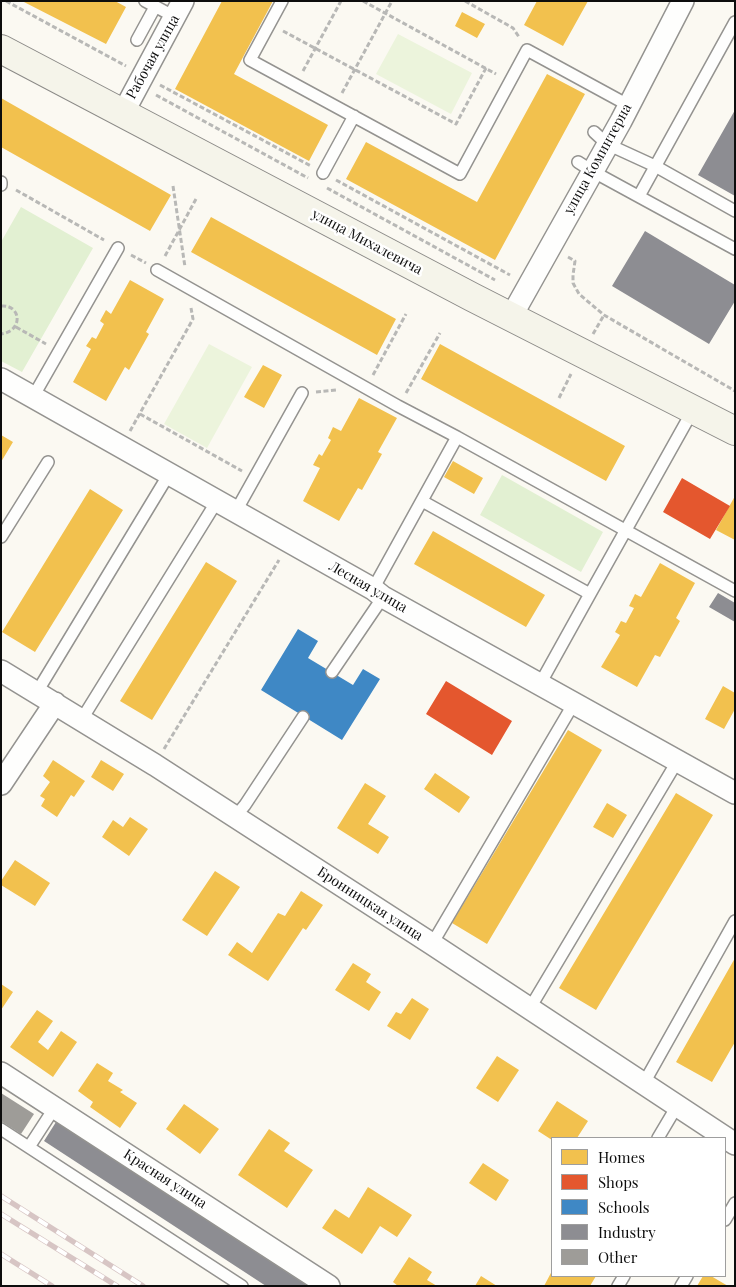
<!DOCTYPE html>
<html>
<head>
<meta charset="utf-8">
<style>
	body { margin:0 }
	#map { position:relative; width:736px; height:1287px; overflow:hidden; background:#fbf9f2; font-family:"Playfair Display",serif }
	canvas { display:block }
	.frame { position:absolute; inset:0; border:2px solid #0d0d0d; pointer-events:none }
	.legend { position:absolute; left:551px; top:1137px; width:175px; height:140px; box-sizing:border-box; background:#fff; border:1px solid #9e9e9e; margin:0; padding:6px 9px; list-style:none; font-size:15px; color:#0d0d0d }
	.legend li { display:flex; align-items:center; gap:10px; height:25px }
	.legend b { width:25px; border:1px solid #9e9e9e }
</style>
</head>
<body>
<div id="map">
<canvas width="736" height="1287"></canvas>
<div class="frame"></div>
<ul class="legend">
<li><b style="height:14px;background:#f2c14e"></b>Homes</li>
<li><b style="height:14px;background:#e4572e"></b>Shops</li>
<li><b style="height:14px;background:#3f88c5"></b>Schools</li>
<li><b style="height:14px;background:#8d8d92"></b>Industry</li>
<li><b style="height:14px;background:#9e9c98"></b>Other</li>
</ul>
</div>
<script>
const c = document.querySelector('canvas').getContext('2d');
c.lineJoin = 'round';
function paint(path, color) { c.fillStyle = color; c.fill(path, 'evenodd'); }
function stroke(path, color, width, dash) { c.strokeStyle = color; c.lineWidth = width; c.lineCap = dash ? 'butt' : 'round'; c.setLineDash(dash || []); c.stroke(path); }
function drawText(font, color, halo, rows, align = 'center') {
  c.font = font + ' "Playfair Display",serif'; c.lineWidth = 5; c.setLineDash([]); c.textBaseline = 'middle'; c.strokeStyle = halo; c.fillStyle = color; for (const [text, x, y, turn = 0] of rows) {
    c.save(); c.translate(x, y); c.rotate((+turn || 0) * Math.PI / 180); c.textAlign = isNaN(turn) ? turn : align; if (halo) c.strokeText(text, 0, 0); c.fillText(text, 0, 0); c.restore();
  }
}
paint(new Path2D(`
	M21 207 93 248 22 372 1 361V242Z
	M502 475 603 532 581 572 480 515Z`), '#e2f0d2');
paint(new Path2D(`
	M398 34 472 73 451 114 376 74Z
	M209 344 252 367 207 448 164 424Z`), '#ecf4dc');
paint(new Path2D(`
	M22 1H115L126 7 106 44Z
	M222 1H273L234 74 328 125 309 161 175 89Z
	M537 1H588L563 46 524 25Z
	M462 12 485 24 477 38 455 26Z
	M547 74 585 94 495 260 346 179 366 142 477 202Z
	M1 98 171 195 150 231 1 147Z
	M211 217 396 319 377 355 191 252Z
	M130 280 164 299 146 332 149 334 129 370 125 367 106 401 73 382 91 349 86 346 92 337 96 339 104 324 100 321 106 310 111 314Z
	M440 344 625 446 606 481 421 379Z
	M263 365 282 375 264 408 244 397Z
	M359 398 397 418 378 452 382 454 362 490 358 488 339 521 303 501 320 468 313 465 319 454 322 456 331 440 328 438 333 427 341 431Z
	M1 435 13 442 1 462Z
	M453 461 483 478 474 494 444 477Z
	M90 489 123 510 35 652 2 632Z
	M735 496V540L716 530Z
	M433 531 545 595 526 627 414 564Z
	M206 562 237 581 152 720 120 701Z
	M660 563 695 583 676 618 680 621 660 657 655 655 637 687 601 667 620 635 615 632 621 621 626 623 634 608 629 606 635 594 641 597Z
	M723 686 735 693V709L724 729 705 719Z
	M568 730 602 750 487 944 452 923Z
	M53 760 85 781 74 797 71 795 57 817 41 806 45 799 40 796 50 782 43 776Z
	M101 760 124 774 113 791 91 777Z
	M435 773 470 797 459 813 424 789Z
	M365 783 386 796 368 824 389 837 378 854 337 828Z
	M676 793 713 815 596 1010 559 988Z
	M607 803 627 815 613 838 593 827Z
	M130 817 148 829 129 856 102 837 113 820 123 827Z
	M15 860 50 883 35 906 1 885V881Z
	M215 871 240 887 207 936 182 920Z
	M301 891 323 905 306 930 303 928 268 981 228 955 237 942 252 953 278 913 285 916Z
	M735 958V1042L712 1082 676 1062Z
	M353 963 371 974 366 982 381 992 369 1011 335 990Z
	M1 984 13 992 1 1010Z
	M412 998 429 1009 410 1040 387 1026 396 1012 401 1014Z
	M37 1010 53 1021 38 1042 48 1050 61 1031 77 1042 53 1077 10 1047Z
	M497 1056 519 1070 498 1102 476 1088Z
	M97 1063 113 1073 108 1081 123 1090 120 1092 137 1103 120 1128 90 1107 93 1102 78 1091Z
	M557 1101 588 1121 577 1138H552V1140L538 1131Z
	M184 1104 219 1129 200 1154 166 1129Z
	M269 1129 290 1143 284 1151 313 1170 287 1208 238 1175Z
	M483 1163 509 1180 496 1201 469 1183Z
	M368 1187 412 1215 397 1237 380 1226 362 1254 322 1228 335 1209 349 1218Z
	M409 1257 432 1272 427 1280 437 1286H398L393 1282Z
	M552 1271V1276H596L590 1286H544Z
	M481 1276 497 1286H475Z
	M703 1276H711L728 1286H697Z`), '#f2c14e');
paint(new Path2D(`
	M682 478 730 506 710 539 663 512Z
	M446 681 512 721 492 755 426 714Z`), '#e4572e');
paint(new Path2D(`
	M298 629 318 641 308 658 353 685 363 669 380 679 342 740 261 690Z`), '#3f88c5');
paint(new Path2D(`
	M735 110V196L698 175Z
	M645 231 735 285V301L709 344 612 286Z
	M718 593 735 603V622L709 607Z
	M56 1122 308 1286H266L44 1141Z`), '#8d8d92');
paint(new Path2D(`
	M1 1093 34 1114 21 1134 1 1121Z`), '#9e9c98');
const service = new Path2D(`
	M145 1 175 17
	M282 1 250 60 460 174 527 50 628 105
	M137 40 155 7
	M594 132 607 144 655 166 735 211
	M578 162 592 171 735 249
	M323 173 354 116
	M1 182V185
	M639 196 735 22
	M157 270 398 406 457 437
	M33 397 118 248
	M422 501 590 594 540 684
	M236 511 302 393
	M1 537 48 462
	M373 589 457 437 735 591
	M590 594 693 410
	M332 672 383 597
	M37 692 169 474
	M82 719 217 501
	M235 817 245 805 303 717
	M432 944 574 703
	M530 1008 678 760
	M644 1083 735 921
	M1 1129 242 1286
	M658 1138 677 1106
	M29 1147 55 1107
	M725 1220 735 1203
	M618 1286 624 1276
	M681 1286 687 1276`);
const minor = new Path2D(`
	M123 113 183 1
	M511 317 621 121 683 1
	M1 379 373 589 383 597 735 793
	M1 671 155 765 432 944 735 1144
	M1 784 55 703
	M1 1073 329 1286`);
const secondary = new Path2D(`
	M1 49 472 297 735 431`);
stroke(service, '#949390', 14);
stroke(minor, '#949390', 24);
stroke(secondary, '#8b8a87', 30);
stroke(new Path2D(`
	M6 1 126 66
	M363 1 496 74
	M465 1 513 28 519 37
	M283 31 456 124 486 68
	M303 71 341 1
	M160 85 311 166
	M342 93 392 1
	M156 95 308 178
	M336 180 510 275
	M173 186 185 267
	M327 188 495 280
	M16 190 104 240
	M131 255 146 263
	M165 256 196 199
	M568 257 575 261 573 275V283L579 294 604 315 735 391
	M1 306C21 304 24 331 1 334
	M16 327 46 344
	M593 334 604 315
	M373 375 406 314
	M316 392 337 390
	M406 393 440 333
	M559 398 571 374
	M140 414 242 471
	M130 431 193 319 191 308
	M164 749 279 560`), '#b8b8b6', 3, [5, 2.5]);
stroke(service, '#fefefd', 11);
stroke(minor, '#fefefd', 21);
stroke(secondary, '#f5f4ea', 28);
const rail = new Path2D(`
	M1 1196 143 1286
	M1 1214 117 1286
	M1 1254 52 1286`);
stroke(rail, '#d7c5c4', 5.5);
stroke(rail, '#fff', 4, [11]);
drawText('14px', '#0d0d0d', '#fff', [
	["Рабочая улица",153,57,-61],
	["улица Коминтерна",598,159,-61],
	["улица Михалевича",367,242,28],
	["Лесная улица",368,587,30],
	["Бронницкая улица",370,904,33],
	["Красная улица",165,1179,33]
]);
</script>
</body>
</html>
